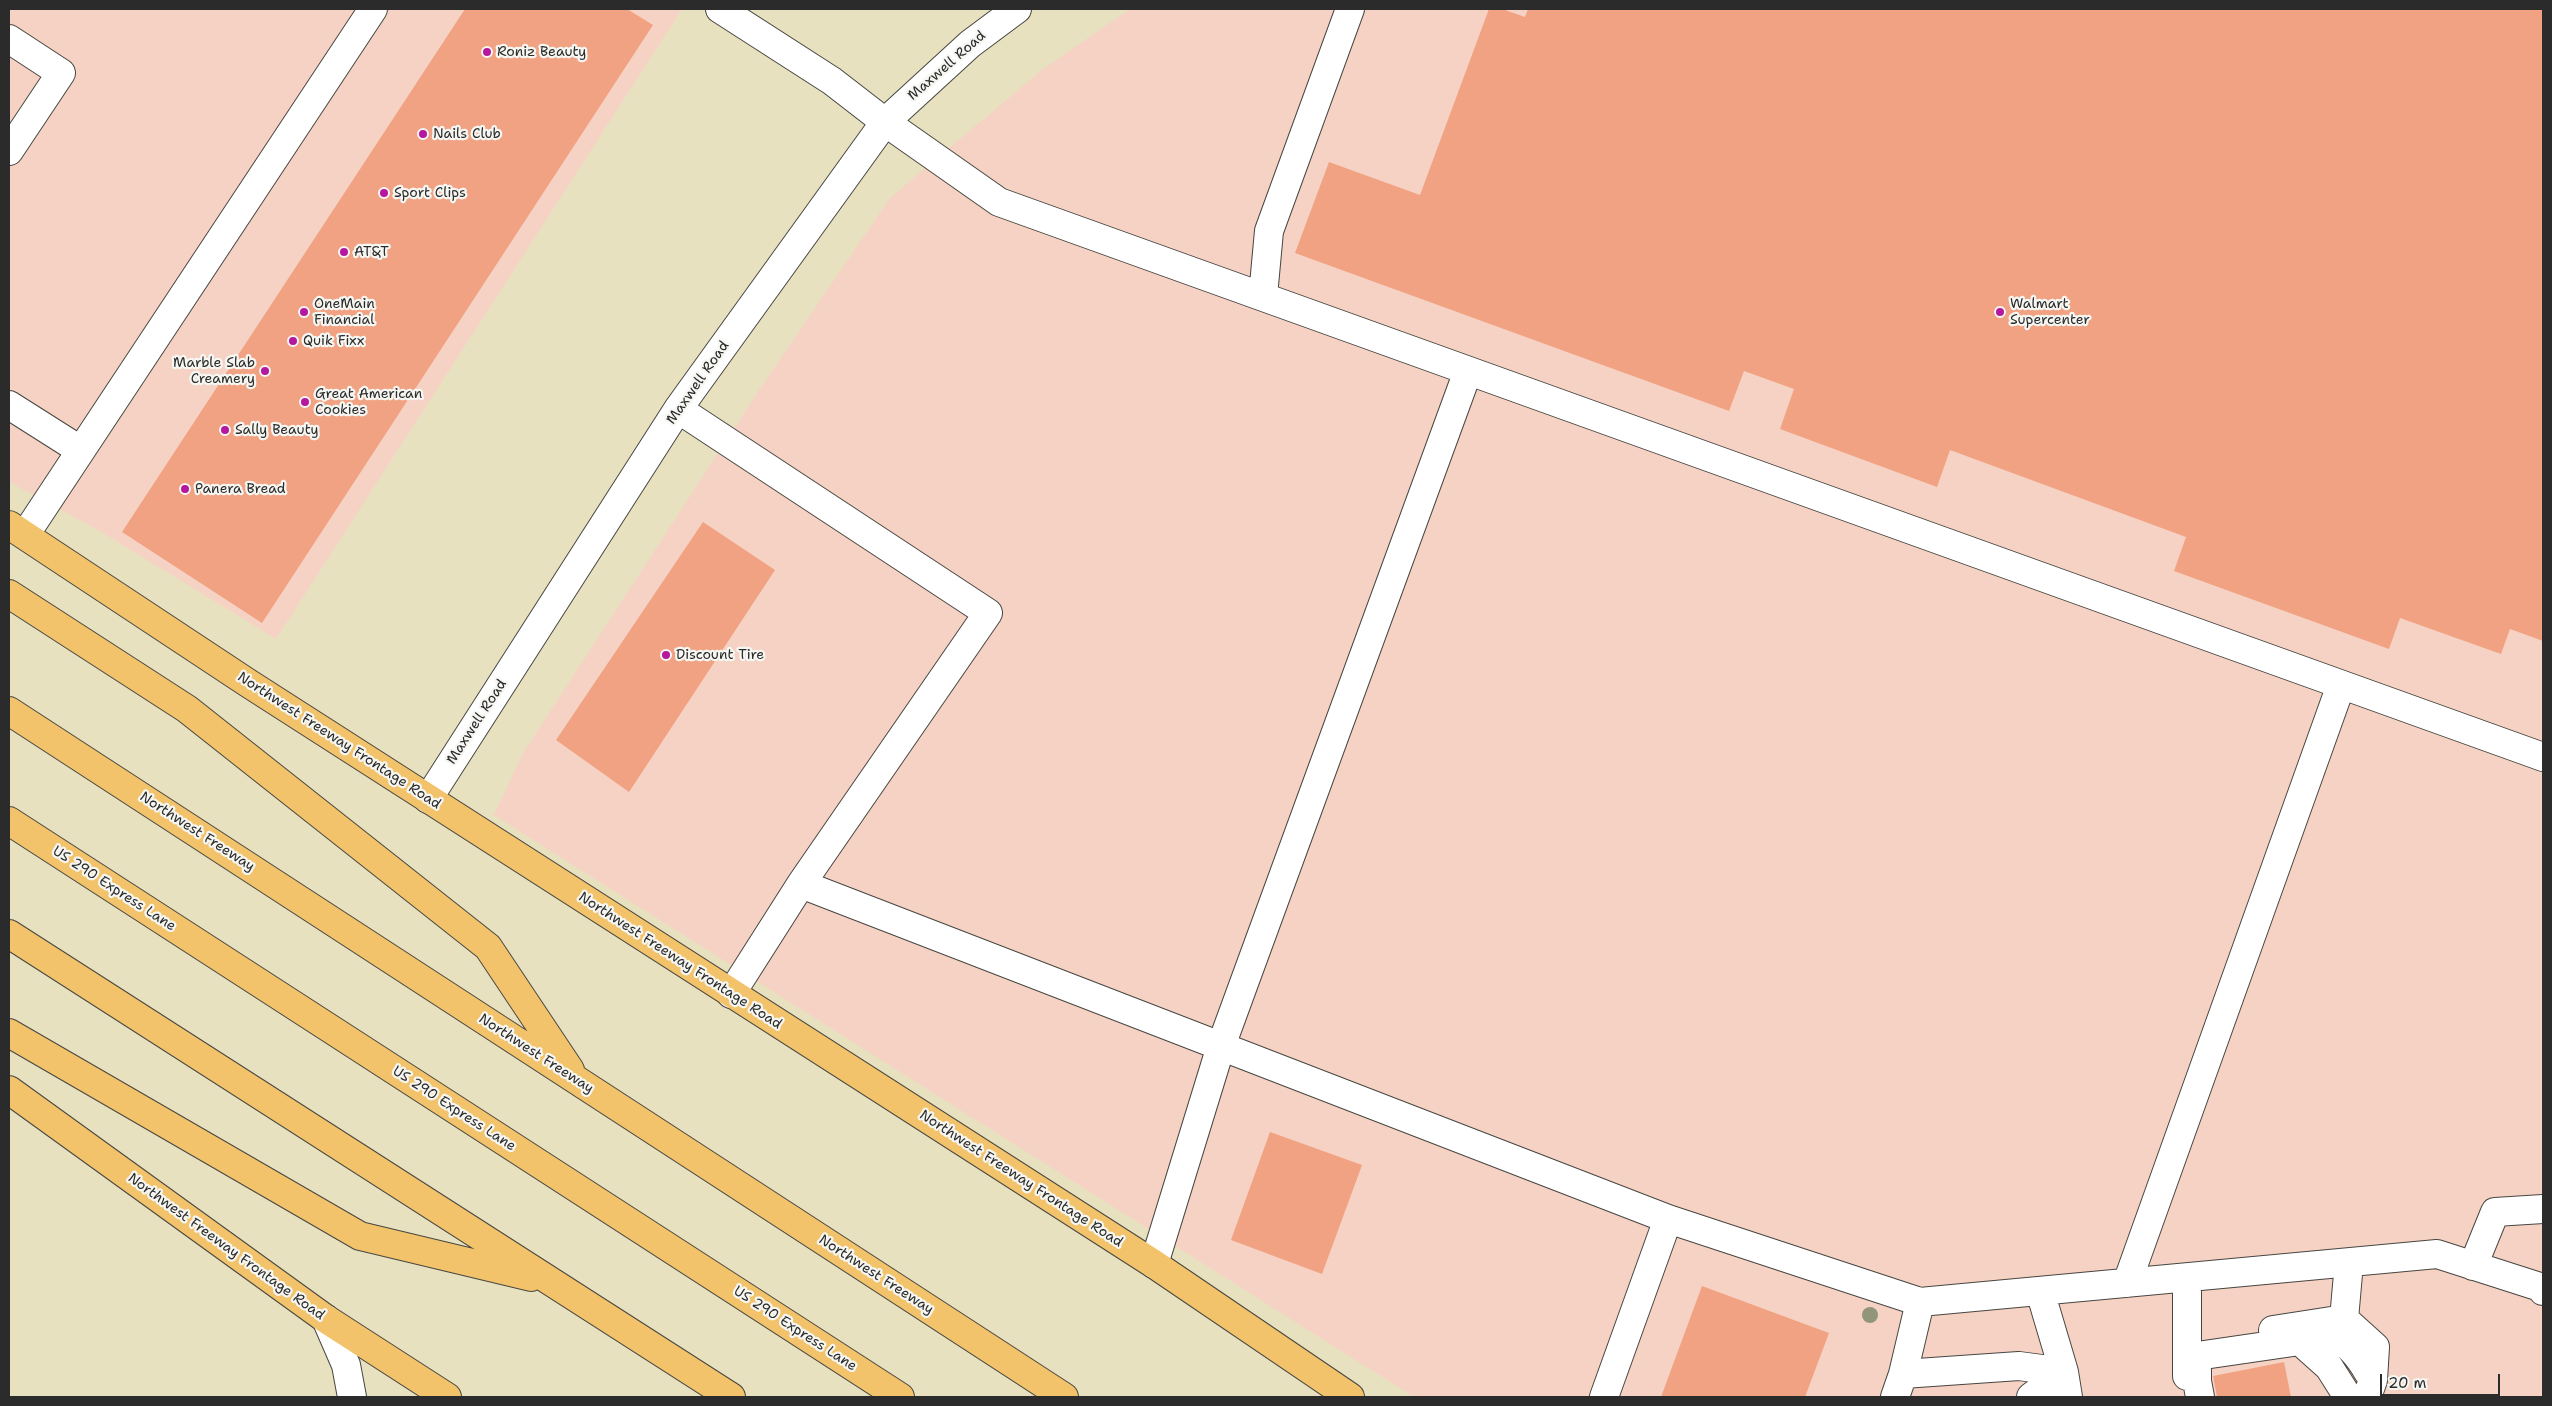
<!DOCTYPE html>
<html>
<head>
<meta charset="utf-8">
<style>
	body { margin:0 }
	#map { position:relative; width:2552px; height:1406px; overflow:hidden; background:#e7e1bf; font-family:"Shantell Sans",sans-serif }
	canvas { display:block }
	.frame { position:absolute; inset:0; border:10px solid #2b2b2b; pointer-events:none }
	.scale { position:absolute; left:2380px; top:1374px; width:120px; height:22px; box-sizing:border-box; border:2px solid #2b2b2b; border-top:0; padding-left:6px; font-size:15px; line-height:18px; white-space:nowrap; color:#2b2b2b; -webkit-text-stroke:4px #f6f6f2; paint-order:stroke }
</style>
</head>
<body>
<div id="map">
<canvas width="2552" height="1406"></canvas>
<div class="frame"></div>
<div class="scale">20 m</div>
</div>
<script>
const c = document.querySelector('canvas').getContext('2d');
c.lineJoin = 'round';
function paint(path, color) { c.fillStyle = color; c.fill(path, 'evenodd'); }
function stroke(path, color, width, dash) { c.strokeStyle = color; c.lineWidth = width; c.lineCap = dash ? 'butt' : 'round'; c.setLineDash(dash || []); c.stroke(path); }
function drawText(font, color, halo, rows, align = 'center') {
  c.font = font + ' "Shantell Sans",sans-serif'; c.lineWidth = 4.5; c.setLineDash([]); c.textBaseline = 'middle'; c.strokeStyle = halo; c.fillStyle = color; for (const [text, x, y, turn = 0] of rows) {
    c.save(); c.translate(x, y); c.rotate((+turn || 0) * Math.PI / 180); c.textAlign = isNaN(turn) ? turn : align; if (halo) c.strokeText(text, 0, 0); c.fillText(text, 0, 0); c.restore();
  }
}
paint(new Path2D(`
	M9 9H682L276 639 100 531 9 482Z
	M1130 9H2543V1397H1414L494 815 523 753 757 393 890 198 1043 69Z`), '#f6d2c4');
paint(new Path2D(`
	M465 9H627L653 25 262 623 122 532Z
	M1489 9H1502L1525 17 1528 9H2543V641L2510 629 2501 654 2400 618 2389 649 2174 571 2186 537 1950 450 1937 487 1780 429 1794 389 1744 371 1729 411 1295 253 1329 162 1420 195Z
	M703 522 775 570 629 792 556 740Z
	M1270 1132 1362 1165 1322 1274 1231 1240Z
	M1702 1286 1829 1333 1805 1397H1661Z
	M2284 1362 2291 1397H2217L2213 1376Z`), '#f1a282');
const minor = new Path2D(`
	M720 9 832 81 885 122 999 202 2543 757
	M9 39 61 73 9 151
	M1263 296 1269 231 1350 9
	M9 405 80 450
	M678 409 988 613 801 884
	M25 535 373 9
	M428 799 678 409 885 122 970 44 1017 9
	M731 994 801 884 1668 1219
	M2349 1263 2344 1319 2375 1347 2373 1380 2367 1397
	M1154 1264 1221 1046 1468 371
	M2473 1266 2495 1212 2543 1209
	M2187 1278V1376
	M2127 1283 2341 685
	M2040 1291 2064 1372 2068 1397
	M326 1319 346 1365 352 1397
	M2273 1330 2344 1319
	M2300 1341C2338 1337 2347 1337 2368 1372
	M1903 1374 2019 1366 2064 1372
	M1604 1397 1668 1219 1920 1302 2437 1254 2540 1287 2543 1291
	M1895 1397 1903 1374 1920 1302
	M2031 1397 2064 1372
	M2200 1397 2197 1381V1356L2300 1341 2329 1367 2348 1397`);
const major = new Path2D(`
	M9 525 248 683 1154 1264 1350 1397
	M9 1090 326 1319 447 1397`);
const highway = new Path2D(`
	M9 594 187 709 488 947 570 1070
	M9 711 1064 1397
	M9 821 900 1397
	M9 934 731 1397
	M9 1033 360 1236 531 1277`);
stroke(minor, '#474641', 30);
stroke(major, '#474641', 30);
stroke(highway, '#474641', 30);
stroke(minor, '#fff', 28);
stroke(major, '#f2c36a', 28);
stroke(highway, '#f2c36a', 28);
c.fillStyle = '#91957a';
for (const [x, y] of [
	[1870,1315]
]) { c.beginPath(); c.arc(x, y, 8, 0, 2 * Math.PI); c.fill(); }
for (const [x, y, r, color] of [
	[487,52,5,"#b5179e"],
	[423,134,5,"#b5179e"],
	[384,193,5,"#b5179e"],
	[344,252,5,"#b5179e"],
	[304,312,5,"#b5179e"],
	[2000,312,5,"#b5179e"],
	[293,341,5,"#b5179e"],
	[265,371,5,"#b5179e"],
	[305,402,5,"#b5179e"],
	[225,430,5,"#b5179e"],
	[185,489,5,"#b5179e"],
	[666,655,5,"#b5179e"]
]) { const dot = new Path2D(); dot.arc(x, y, r, 0, 2 * Math.PI); c.fillStyle = color; c.fill(dot); stroke(dot, '#f6f6f2', 2); }
drawText('14px', '#2b2b2b', '#f6f6f2', [
	["Roniz Beauty",497,52],
	["Nails Club",433,134],
	["Sport Clips",394,193],
	["AT&T",354,252],
	["OneMain",314,304],
	["Financial",314,320],
	["Walmart",2010,304],
	["Supercenter",2010,320],
	["Quik Fixx",303,341],
	["Marble Slab",255,363,"right"],
	["Creamery",255,379,"right"],
	["Great American",315,394],
	["Cookies",315,410],
	["Sally Beauty",235,430],
	["Panera Bread",195,489],
	["Discount Tire",676,655]
], 'left');
drawText('14px', '#2b2b2b', '#f6f6f2', [
	["Maxwell Road",947,66,-41],
	["Maxwell Road",698,383,-55],
	["Maxwell Road",477,722,-57],
	["Northwest Freeway Frontage Road",339,741,33],
	["Northwest Freeway",197,832,33],
	["US 290 Express Lane",114,889,33],
	["Northwest Freeway Frontage Road",680,961,33],
	["Northwest Freeway",536,1054,33],
	["US 290 Express Lane",454,1109,33],
	["Northwest Freeway Frontage Road",1021,1179,33],
	["Northwest Freeway Frontage Road",226,1247,36],
	["Northwest Freeway",876,1275,33],
	["US 290 Express Lane",795,1329,33]
]);
</script>
</body>
</html>
